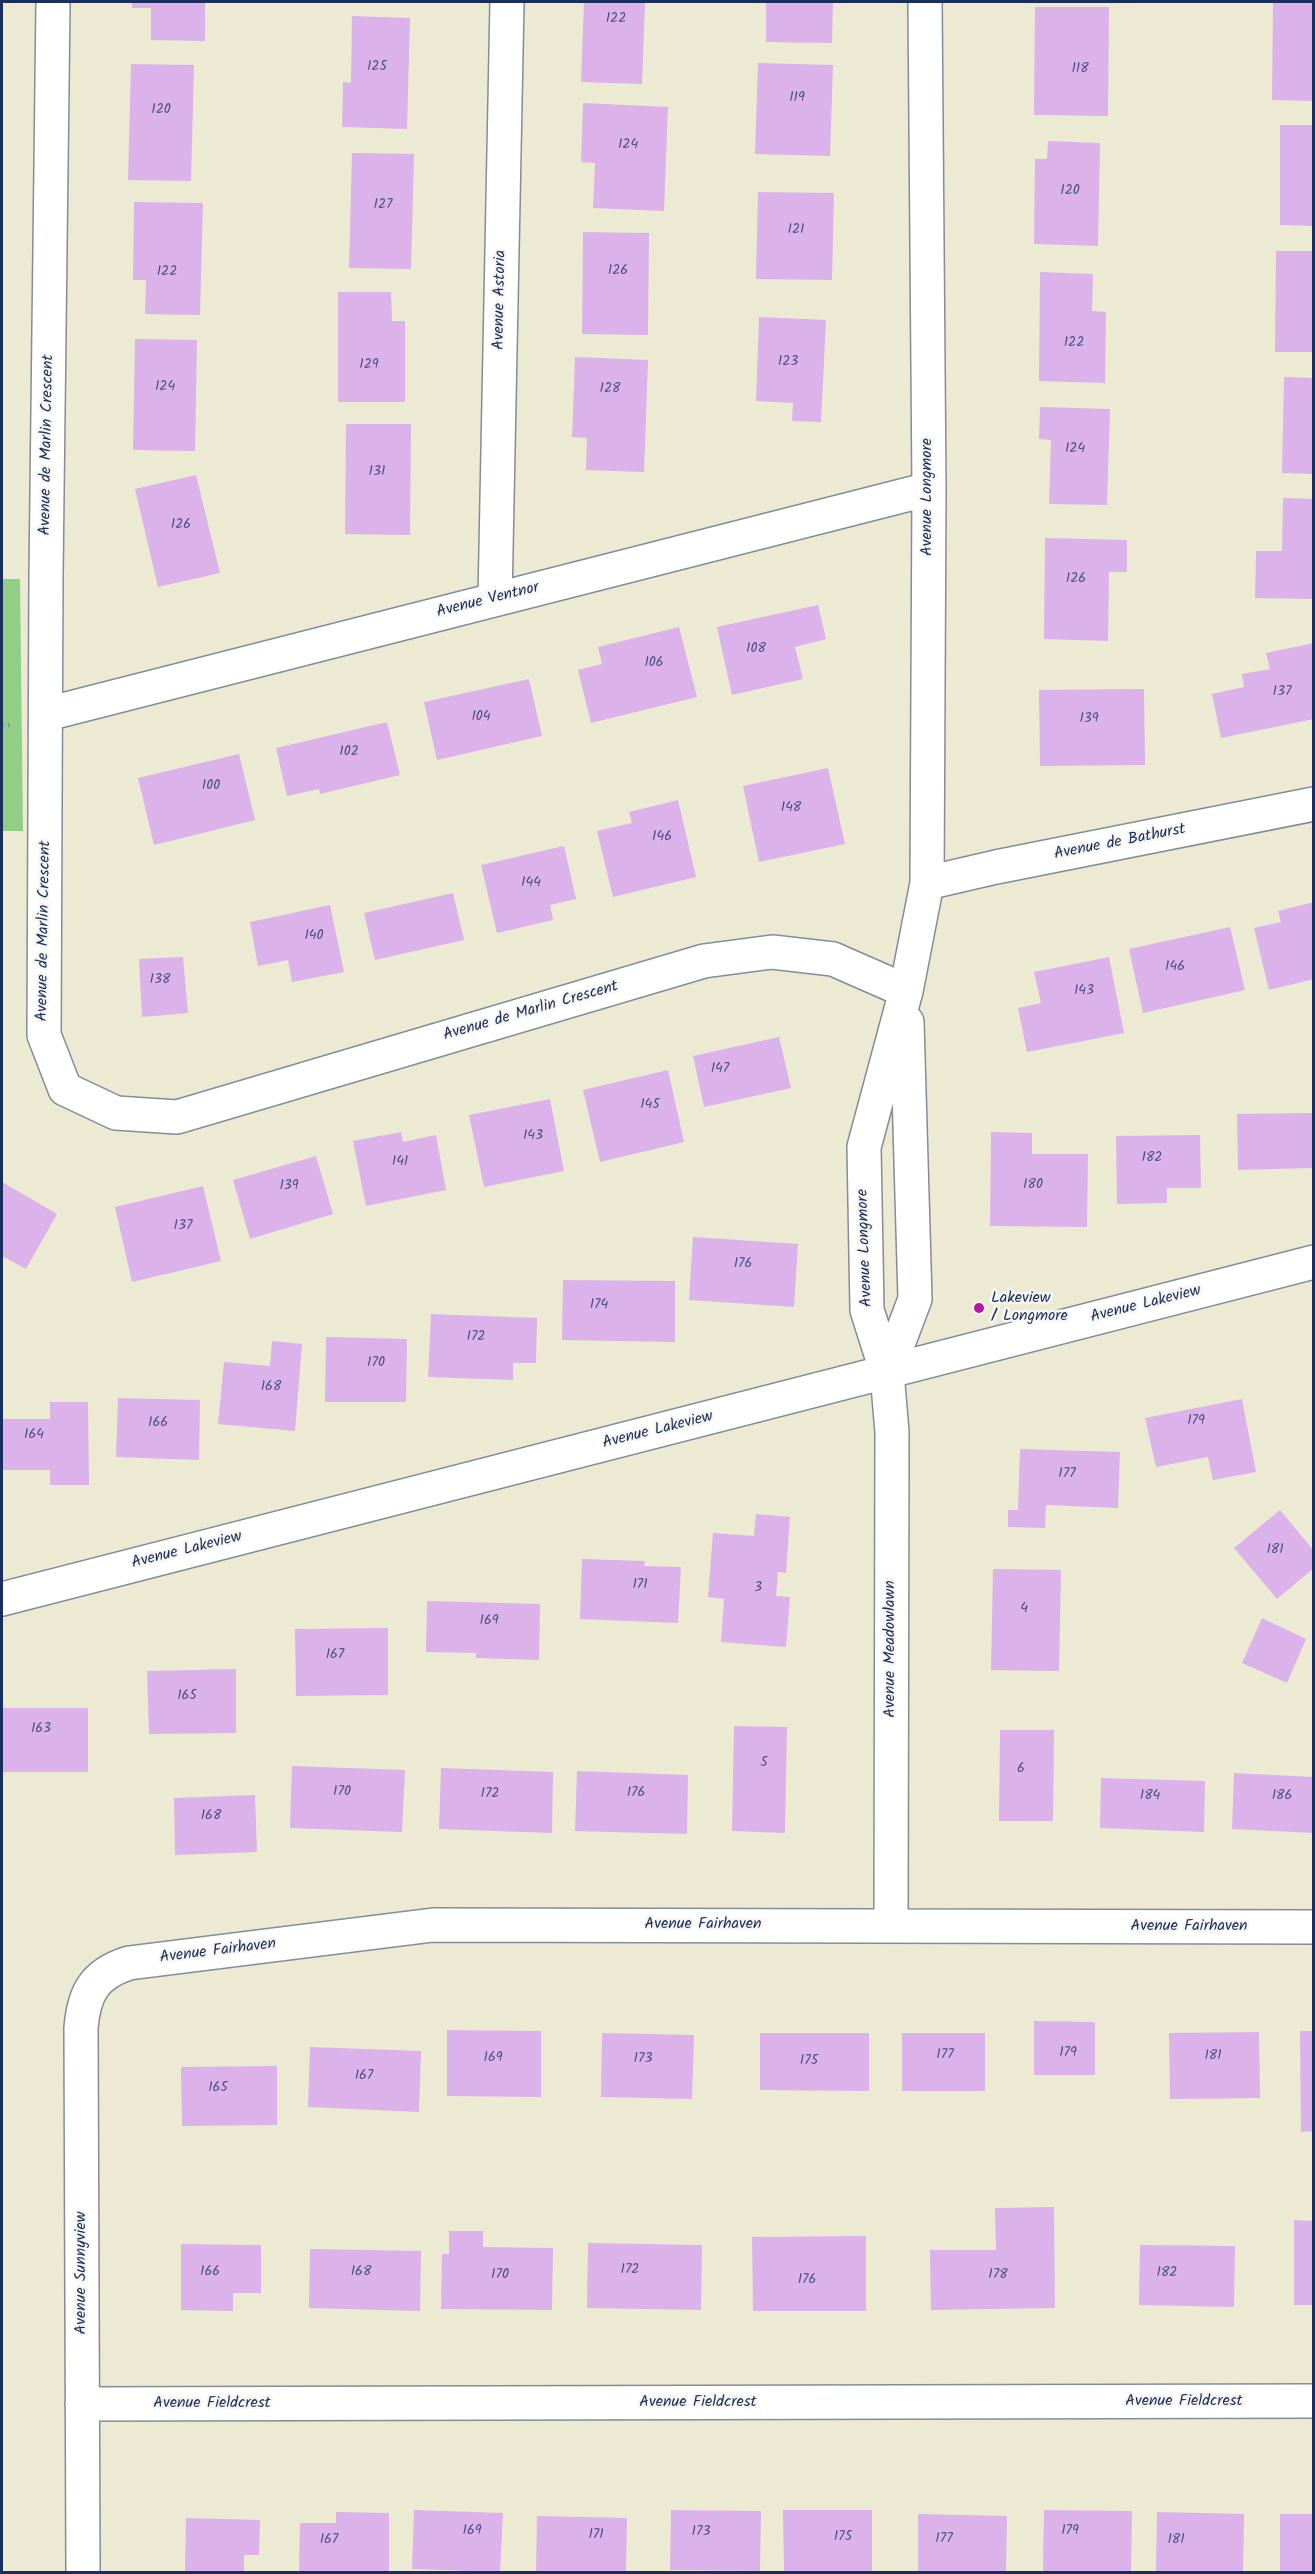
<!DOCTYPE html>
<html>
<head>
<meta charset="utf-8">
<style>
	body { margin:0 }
	#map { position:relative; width:1315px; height:2574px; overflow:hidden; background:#edead4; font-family:Kalam,sans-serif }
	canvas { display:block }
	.frame { position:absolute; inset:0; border:3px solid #1b2f5e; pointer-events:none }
</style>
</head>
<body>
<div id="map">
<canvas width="1315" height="2574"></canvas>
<div class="frame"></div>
</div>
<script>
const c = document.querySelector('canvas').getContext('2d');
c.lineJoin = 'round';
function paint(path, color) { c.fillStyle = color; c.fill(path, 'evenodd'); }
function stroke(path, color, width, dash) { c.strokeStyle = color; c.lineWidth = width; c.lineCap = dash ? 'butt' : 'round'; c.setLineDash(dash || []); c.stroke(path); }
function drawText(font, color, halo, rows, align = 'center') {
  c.font = font + ' Kalam,sans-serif'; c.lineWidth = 5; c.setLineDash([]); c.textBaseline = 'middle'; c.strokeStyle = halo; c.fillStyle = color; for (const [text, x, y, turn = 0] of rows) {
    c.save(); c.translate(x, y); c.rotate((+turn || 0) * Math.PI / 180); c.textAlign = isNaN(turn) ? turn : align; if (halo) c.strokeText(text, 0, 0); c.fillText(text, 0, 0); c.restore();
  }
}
paint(new Path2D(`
	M2 579H20L23 831H2Z`), '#91cf86');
paint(new Path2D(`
	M132 2H205V41L151 40V8H132Z
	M584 2H645L642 84 581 82Z
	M766 2H833L832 43 766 42Z
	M1273 2H1314V101L1272 100Z
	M1035 7H1109L1108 116 1034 115Z
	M352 16 410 18 407 129 342 127 343 82 351 83Z
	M758 63 833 65 830 156 755 154Z
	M131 64 194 65 191 181 128 180Z
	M583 103 668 107 664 211 593 208 595 163 581 162Z
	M1280 125H1314V226L1280 225Z
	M1048 141 1100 143 1098 246 1034 244 1035 159H1047Z
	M352 153 414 154 411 269 349 268Z
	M758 192 834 193 832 280 756 279Z
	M134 202 203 203 200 315 145 314 146 280H133Z
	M583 232 649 233 648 335 582 334Z
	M1276 251H1314V352H1275Z
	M1040 272 1093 274 1092 311 1106 312 1105 383 1039 381Z
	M338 292H391L392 321H405V402H338Z
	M759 317 826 320 821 422 792 421 793 403 756 401Z
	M135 339 197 340 195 451 133 450Z
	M575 357 648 360 644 472 586 470 587 438 572 437Z
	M1284 377 1314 378V474L1282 473Z
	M1040 407 1110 409 1107 505 1049 504 1051 440 1039 439Z
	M346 424H411L410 535 345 534Z
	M196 475 220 573 158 587 135 489Z
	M1283 498 1314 499V599L1255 598 1256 551H1282Z
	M1045 538 1127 540V572H1109L1108 641 1044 639Z
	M818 605 826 639 795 647 803 679 732 695 717 627Z
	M679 627 697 697 591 723 578 670 602 664 598 647Z
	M1314 643V719L1221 738 1212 694 1244 687 1242 674 1270 669 1266 653Z
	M529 679 542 736 437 760 424 702Z
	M1144 689 1145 765 1040 766 1039 690Z
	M387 722 400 775 320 794 319 789 287 796 276 748Z
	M239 754 255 820 154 845 138 778Z
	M828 768 845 844 759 862 743 786Z
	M678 800 696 877 613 897 597 831 632 823 629 812Z
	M564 846 576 899 550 905 553 920 497 933 481 865Z
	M453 893 464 940 375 960 364 913Z
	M1314 902V979L1269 990 1254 928 1281 922 1278 911Z
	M330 905 344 972 292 982 288 960 258 966 250 922Z
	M1230 927 1245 990 1143 1013 1129 949Z
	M183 957 188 1013 142 1017 139 959Z
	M1109 957 1124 1033 1027 1052 1018 1008 1041 1003 1034 972Z
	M779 1037 791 1088 704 1107 693 1056Z
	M668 1070 684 1142 600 1162 583 1090Z
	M550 1099 564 1171 484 1187 469 1115Z
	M1314 1113V1168L1238 1170 1237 1114Z
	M401 1132 403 1142 436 1135 446 1190 366 1206 353 1141Z
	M991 1132 1032 1133V1154H1088L1087 1227 990 1226Z
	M1200 1135 1201 1188H1167V1203L1117 1204 1116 1136Z
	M316 1156 333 1214 250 1239 233 1180Z
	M2 1182 57 1214 26 1269 2 1256Z
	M203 1186 221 1261 132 1282 115 1207Z
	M693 1237 798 1244 794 1307 689 1300Z
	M563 1280 675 1281V1342L562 1340Z
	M431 1314 537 1318 536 1363H513V1380L428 1377Z
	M326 1337 407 1339 406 1402H325Z
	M272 1341 302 1344 295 1431 218 1424 224 1362 270 1366Z
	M118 1398 200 1400 199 1460 116 1457Z
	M1242 1399 1256 1472 1213 1480 1208 1457 1156 1467 1145 1418Z
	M50 1402H88L89 1485H50V1470H2V1419H50Z
	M1020 1449 1120 1452 1118 1508 1046 1505 1045 1528 1008 1527V1510H1018Z
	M1280 1510 1314 1551V1568L1277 1599 1234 1548Z
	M756 1514 790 1517 786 1573 778 1572 776 1596 790 1597 786 1647 721 1642 724 1599 708 1597 713 1533 754 1536Z
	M582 1559 645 1561 644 1566 681 1567 678 1623 580 1619Z
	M993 1569 1061 1570 1059 1671 991 1670Z
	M427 1601 540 1604 539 1660 476 1658V1653L426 1652Z
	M1262 1618 1306 1639 1287 1683 1242 1663Z
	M388 1628V1695L296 1696 295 1629Z
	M236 1669V1733L149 1734 147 1671Z
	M2 1708H88V1772H2Z
	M734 1726 787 1727 785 1833 732 1831Z
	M1000 1730H1054L1053 1821H999Z
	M292 1766 405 1770 402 1832 290 1828Z
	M441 1768 553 1772 552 1833 439 1829Z
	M577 1771 688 1775 687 1834 575 1831Z
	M1234 1773 1314 1777V1833L1232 1829Z
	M1101 1778 1205 1781 1204 1832 1100 1828Z
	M255 1795 257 1852 175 1855 174 1798Z
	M1034 2021 1095 2022V2075H1034Z
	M447 2030 541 2031V2097L447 2096Z
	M1300 2031H1314V2131L1301 2132Z
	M1259 2032 1260 2098 1170 2099 1169 2033Z
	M602 2033 694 2035 692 2099 601 2097Z
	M760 2033H869V2091L760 2090Z
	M902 2033H985V2091H902Z
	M310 2047 421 2051 419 2112 308 2107Z
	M277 2066V2125L182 2126 181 2067Z
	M1054 2207 1055 2308 931 2310 930 2250H996L995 2208Z
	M1294 2220 1314 2221V2305H1294Z
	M449 2231H483V2247L553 2248 552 2310 441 2309 442 2254H449Z
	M866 2236V2311H753L752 2237Z
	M588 2243 702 2245 701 2310 587 2308Z
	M181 2244 261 2245V2293H233V2311L181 2310Z
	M1140 2245 1235 2246 1234 2307 1139 2305Z
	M310 2249 421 2251 420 2311 309 2308Z
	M414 2510 503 2513 500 2572 412 2569Z
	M671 2510 761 2511 760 2571 670 2570Z
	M783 2510H872V2572L784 2571Z
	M1044 2510 1132 2511 1131 2572 1043 2571Z
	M336 2512 389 2513V2572H299L300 2523H336Z
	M1157 2512 1244 2514 1243 2572H1156Z
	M918 2514 1007 2516 1006 2572H918Z
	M1280 2514H1314V2572H1280Z
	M537 2516 627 2518 626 2572H536Z
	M186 2518 260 2520 259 2555H244V2572H185Z`), '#dbb2e9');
const minor = new Path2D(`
	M53 2 46 575 44 1035 65 1089 116 1113 177 1117 704 961 772 952 833 959 906 991
	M495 599 507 2
	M47 714 929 489
	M927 883 996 867 1314 804
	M887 1373 915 1299 907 1022
	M2 1599 1314 1262
	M891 1926 892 1432 887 1373 867 1310 864 1147 906 991 927 883 929 489 925 2
	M82 2404 1314 2401
	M83 2572 81 2028C84 1993 94 1974 129 1963L433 1925 1314 1927`);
stroke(minor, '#848c99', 36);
stroke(new Path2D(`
	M2 725H10`), '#848c99', 4, [1.5, 4.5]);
stroke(minor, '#fff', 33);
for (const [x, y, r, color] of [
	[979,1308,6,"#b5179e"]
]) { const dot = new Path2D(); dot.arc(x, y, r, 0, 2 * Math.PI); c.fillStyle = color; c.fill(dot); stroke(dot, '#f6f6f2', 2); }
drawText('14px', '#4b5081', null, [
	["122",616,20],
	["125",377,68],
	["118",1080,70],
	["119",797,99],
	["120",161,111],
	["124",628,146],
	["120",1070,192],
	["127",383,206],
	["121",796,231],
	["126",618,272],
	["122",167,273],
	["122",1074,344],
	["123",788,363],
	["129",369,366],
	["124",165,388],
	["128",610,390],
	["124",1075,450],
	["131",377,473],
	["126",181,526],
	["126",1076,580],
	["108",756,650],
	["106",654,664],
	["137",1282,693],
	["104",481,718],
	["139",1089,720],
	["102",349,753],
	["100",211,787],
	["148",791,809],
	["146",662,838],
	["144",531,884],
	["140",314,937],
	["146",1175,968],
	["138",160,981],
	["143",1084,992],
	["147",720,1070],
	["145",650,1106],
	["143",533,1137],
	["182",1152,1159],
	["141",400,1163],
	["180",1033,1186],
	["139",289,1187],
	["137",183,1227],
	["176",743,1265],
	["174",599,1306],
	["172",476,1338],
	["170",376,1364],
	["168",271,1388],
	["179",1196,1422],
	["166",158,1424],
	["164",34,1436],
	["177",1067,1475],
	["181",1275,1551],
	["171",640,1586],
	["3",758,1589],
	["4",1024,1610],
	["169",489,1622],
	["167",335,1656],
	["165",187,1697],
	["163",41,1730],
	["5",764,1764],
	["6",1021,1770],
	["170",342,1793],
	["176",636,1794],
	["172",490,1795],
	["184",1150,1797],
	["186",1282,1797],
	["168",211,1817],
	["179",1068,2054],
	["177",945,2056],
	["181",1213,2057],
	["169",493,2059],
	["173",643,2060],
	["175",809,2062],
	["167",364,2077],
	["165",218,2089],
	["172",630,2271],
	["166",210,2273],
	["168",361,2273],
	["182",1167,2274],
	["170",500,2276],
	["178",998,2276],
	["176",807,2281],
	["169",472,2532],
	["179",1070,2532],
	["173",701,2533],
	["171",596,2536],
	["175",843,2538],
	["177",944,2540],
	["167",329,2541],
	["181",1176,2541]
]);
drawText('16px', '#1b2f5e', '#f6f6f2', [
	["Avenue Astoria",501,300,-89],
	["Avenue de Marlin Crescent",48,445,-89],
	["Avenue Longmore",928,497,-90],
	["Avenue Ventnor",488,601,-14],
	["Avenue de Bathurst",1120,843,-11],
	["Avenue de Marlin Crescent",45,931,-89],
	["Avenue de Marlin Crescent",531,1012,-16],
	["Avenue Longmore",866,1248,-92],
	["Avenue Lakeview",1146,1305,-14],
	["Avenue Lakeview",658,1431,-14],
	["Avenue Lakeview",187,1551,-14],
	["Avenue Meadowlawn",891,1649,-90],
	["Avenue Fairhaven",703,1925],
	["Avenue Fairhaven",1189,1927],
	["Avenue Fairhaven",218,1952,-7],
	["Avenue Sunnyview",82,2273,-90],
	["Avenue Fieldcrest",1184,2402],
	["Avenue Fieldcrest",698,2403],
	["Avenue Fieldcrest",212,2404]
]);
drawText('16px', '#1b2f5e', '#f6f6f2', [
	["Lakeview",991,1299],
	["/ Longmore",991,1317]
], 'left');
</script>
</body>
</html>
